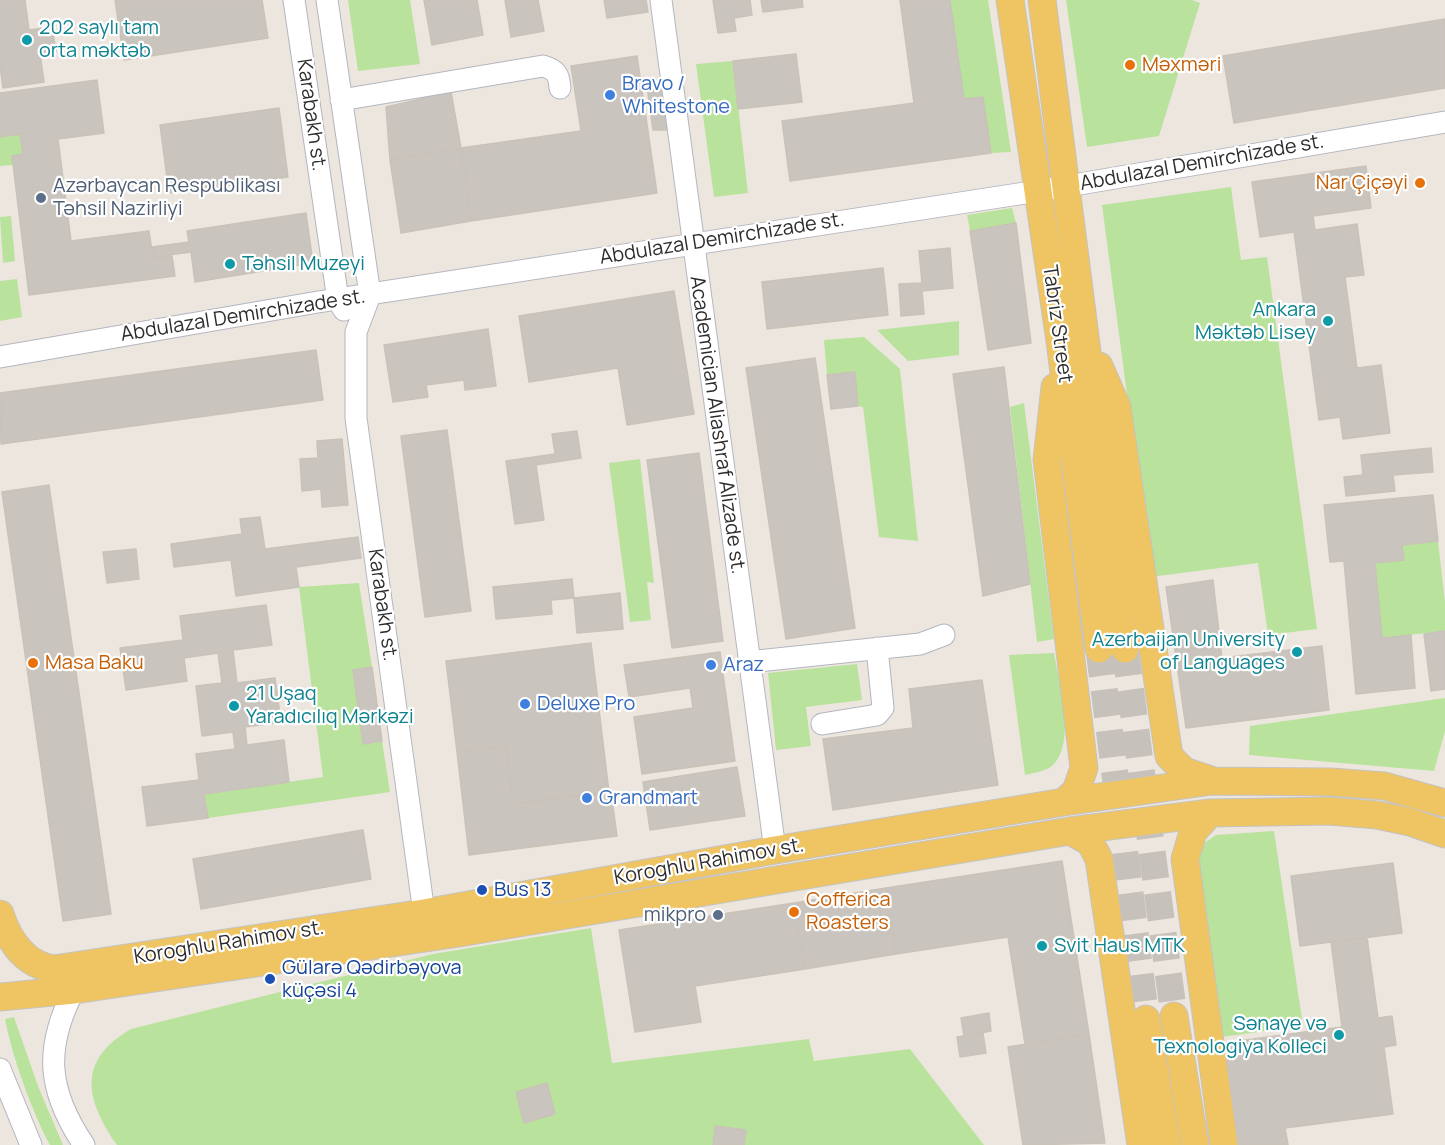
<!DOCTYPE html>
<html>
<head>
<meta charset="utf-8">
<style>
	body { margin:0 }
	canvas { display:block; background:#ede6df }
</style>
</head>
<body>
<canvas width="1445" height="1145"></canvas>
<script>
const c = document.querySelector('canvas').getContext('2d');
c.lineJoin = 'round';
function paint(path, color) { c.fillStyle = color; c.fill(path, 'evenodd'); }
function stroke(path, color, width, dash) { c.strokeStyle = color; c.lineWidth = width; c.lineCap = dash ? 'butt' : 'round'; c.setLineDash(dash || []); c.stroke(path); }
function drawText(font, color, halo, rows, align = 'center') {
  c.font = font + ' Manrope,sans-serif'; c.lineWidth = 4.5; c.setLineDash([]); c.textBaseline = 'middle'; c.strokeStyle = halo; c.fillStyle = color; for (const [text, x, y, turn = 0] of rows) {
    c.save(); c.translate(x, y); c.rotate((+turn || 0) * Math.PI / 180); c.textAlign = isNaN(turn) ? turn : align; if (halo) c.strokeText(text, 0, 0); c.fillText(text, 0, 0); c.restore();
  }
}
paint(new Path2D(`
	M348 0H410L420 64 358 71Z
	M950 0H988L1011 152 991 153 983 97 964 99Z
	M1066 0H1192L1200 3 1159 136 1087 147Z
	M733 61 748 193 714 197 696 64Z
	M20 134 23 154 12 156 13 165 0 166V137Z
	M1231 187 1241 260 1267 257 1317 629 1268 635 1258 563 1151 577 1102 205Z
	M1012 208 1016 223 970 231 967 215Z
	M11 216 15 261 3 263 0 217Z
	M17 279 22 317 0 321V281Z
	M959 321V355L908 361 877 330Z
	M864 337 900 369 918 541 879 537 863 407 858 406 855 372 827 375 824 340Z
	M1024 403 1054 639 1037 642 1010 407Z
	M640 459 654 583 647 582 651 620 630 622 609 463Z
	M1438 541 1445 602V631L1382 638 1375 563 1403 560 1402 545Z
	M359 583 372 667 353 671 363 739 382 741 390 792 208 818 204 794 323 777 299 587Z
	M1054 653C1059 682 1077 744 1052 766 1046 771 1033 773 1025 775L1009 655Z
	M857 664 862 700 806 707 811 746 776 750 768 673Z
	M1445 698V731L1434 771 1249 755 1250 726Z
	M1274 831 1303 1026 1221 1037 1194 863 1200 846 1216 835Z
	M591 928 612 1063 809 1039 814 1061 910 1049 984 1145H117C85 1099 77 1060 131 1029L433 954Z
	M14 1017 38 1086 63 1145H50C32 1112 12 1056 5 1019Z`), '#b9e39c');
const building = new Path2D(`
	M0 0H25L29 30 52 27 56 51 40 53 44 82 3 88 0 66Z
	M115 0H262L268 38 124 60Z
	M424 0H477L483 35 432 45Z
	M505 0H538L544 31 511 37Z
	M604 0H646L648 12 607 18Z
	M713 0H750L752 15 734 18 736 31 718 33Z
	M761 0H802L803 7 763 12Z
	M900 0H950L964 99 983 97 991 153 790 181 782 121 914 103Z
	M1445 19V88L1234 123 1223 56Z
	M796 54 802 102 738 109 733 61Z
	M637 56 657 193 471 221 461 148 581 131 571 66Z
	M97 80 104 133 58 139 71 241 149 231 153 258 172 256 175 276 29 295 12 156 23 154 20 134 0 137V93Z
	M666 80 674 130H653L647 86Z
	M451 92 461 148 390 160 386 107Z
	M279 108 288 177 169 193 160 125Z
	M461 148 471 221 401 233 390 160Z
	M1366 166 1371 208 1313 216 1315 230 1357 224 1364 275 1345 277 1357 368 1381 365 1390 433 1343 439 1340 417 1319 420 1294 232 1260 237 1252 182Z
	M306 213 313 263 195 282 191 252 153 257 152 247 189 242 187 231Z
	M1016 223 1031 343 988 350 970 231Z
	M950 248 953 288 922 291 924 314 901 316 899 284 922 283 919 251Z
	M883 268 888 315 767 329 762 282Z
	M674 291 694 414 627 425 618 368 529 382 519 316Z
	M488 329 496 386 465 390 464 380 426 385 428 397 393 402 384 345Z
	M316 350 323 400 1 444 0 393Z
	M815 358 855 628 786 639 746 368Z
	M1004 367 1030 584 983 596 953 374Z
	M855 372 858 406 831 409 827 375Z
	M447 430 471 611 425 617 401 436Z
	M577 431 581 458 536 465 544 520 515 524 506 461 555 454 552 434Z
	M342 439 348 505 322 507 321 489 302 491 300 459 318 458 317 441Z
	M1431 448 1433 472 1393 475 1395 491 1346 496 1344 477 1363 475 1361 455Z
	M699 453 723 641 672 648 647 460Z
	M49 485 111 914 63 921 2 492Z
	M1433 495 1438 541 1402 545 1404 560 1375 563 1382 638 1411 635 1415 688 1356 694 1344 561 1330 562 1324 505Z
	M260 517 265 549 358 537 361 558 296 567 299 587 236 596 231 560 174 567 171 544 242 534 240 519Z
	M136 549 139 579 107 583 103 552Z
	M572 579 574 598 551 600 552 614 496 619 493 587Z
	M1213 580 1222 658 1322 646 1329 710 1186 728 1166 587Z
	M620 593 623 629 577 633 574 598Z
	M266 605 272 645 233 650 237 683 275 678 281 722 245 727 247 745 284 740 289 782 204 794 208 818 147 826 142 787 199 780 196 754 235 749 233 732 202 736 196 686 222 683 218 653 184 658 187 681 126 690 120 648 183 640 180 616Z
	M1445 631V689L1431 691 1424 634Z
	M591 643 609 792 513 804 506 746 457 752 446 661Z
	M720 652 735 761 642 774 634 717 693 708 690 688 629 697 624 665Z
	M372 667 382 741 363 744 353 670Z
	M982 680 998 785 833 810 823 739 913 728 909 689Z
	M506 746 513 804 611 792 617 836 469 855 457 752Z
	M737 767 745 816 650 830 643 782Z
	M363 830 371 879 201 909 193 859Z
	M1062 861 1089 1034 1025 1044 1008 937 896 954 886 888Z
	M1393 863 1402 933 1300 946 1291 876Z
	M886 888 896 954 805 969 794 903Z
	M794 903 805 969 695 986 701 1022 635 1032 619 930Z
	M1367 937 1378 1018 1392 1016 1396 1045 1384 1047 1393 1114 1285 1128 1288 1145H1237L1224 1043 1342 1027 1331 942Z
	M989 1013 991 1031 964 1036 961 1018Z
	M983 1033 986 1053 960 1057 957 1037Z
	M1089 1034 1105 1143 1023 1145 1008 1047Z
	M547 1083 555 1114 524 1123 516 1092Z
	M715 1126 746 1130 744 1145H713Z`);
paint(building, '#c9c4bd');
stroke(building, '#c9c2b8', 1.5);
stroke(new Path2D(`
	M1099 649 1146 1019
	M1125 649 1174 1016`), '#c6c1bb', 27, [27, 14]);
const minor = new Path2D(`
	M294 0 338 300 344 310
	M327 0 370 295 356 332V418L424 913
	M661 0 775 850
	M341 100 543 66C556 70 559 74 560 88
	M0 357 318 302 1038 191 1445 122
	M748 662 920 644 944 635
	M822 724 877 715 883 708 877 648
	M74 990C44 1048 47 1090 84 1145
	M0 1069 31 1145`);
const major = new Path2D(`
	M1010 0 1060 341 1099 649
	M1042 0 1125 649
	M1099 366 1117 407 1169 756 1184 771 1211 780
	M1055 387 1047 460 1084 768 1076 791 1064 802
	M1210 813 1193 832 1185 859 1224 1145
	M1070 831 1090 842 1099 859 1141 1145
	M0 914C9 941 25 965 54 969L424 913 775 850 1064 802 1212 781 1331 782 1384 786 1445 803
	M0 997 74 990 459 933 1070 831 1210 813 1329 811 1377 815 1410 822 1445 834
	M1174 1016 1195 1145
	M1146 1019 1167 1145`);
stroke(minor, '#b2b6bf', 23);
stroke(major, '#c4c4c4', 29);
stroke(minor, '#fff', 21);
stroke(major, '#efc462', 27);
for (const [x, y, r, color] of [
	[27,40,6,"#0f9aa8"],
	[1130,65,6,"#e8710a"],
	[610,95,6,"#3f7fe0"],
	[1420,183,6,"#e8710a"],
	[41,198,6,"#5c6f8a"],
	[230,264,6,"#0f9aa8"],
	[1328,321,6,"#0f9aa8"],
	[1297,652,6,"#0f9aa8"],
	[33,663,6,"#e8710a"],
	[711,665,6,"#3f7fe0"],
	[525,704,6,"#3f7fe0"],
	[234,706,6,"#0f9aa8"],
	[587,798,6,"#3f7fe0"],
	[482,890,6,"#1a4fb4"],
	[794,912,6,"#e8710a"],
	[718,915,6,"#5c6f8a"],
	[1042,946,6,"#0f9aa8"],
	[270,979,6,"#1a4fb4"],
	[1339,1035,6,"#0f9aa8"]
]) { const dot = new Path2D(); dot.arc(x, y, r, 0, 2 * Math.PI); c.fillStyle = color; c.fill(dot); stroke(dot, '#fff', 2); }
drawText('20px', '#0d838f', '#fff', [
	["202 saylı tam",39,28],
	["orta məktəb",39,51],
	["Təhsil Muzeyi",242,264],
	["Ankara",1316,310,"right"],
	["Məktəb Lisey",1316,333,"right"],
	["Azerbaijan University",1285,640,"right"],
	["of Languages",1285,663,"right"],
	["21 Uşaq",246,694],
	["Yaradıcılıq Mərkəzi",246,717],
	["Svit Haus MTK",1054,946],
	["Sənaye və",1327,1024,"right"],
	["Texnologiya Kolleci",1327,1047,"right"]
], 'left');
drawText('20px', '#c56008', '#fff', [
	["Məxməri",1142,65],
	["Nar Çiçəyi",1408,183,"right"],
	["Masa Baku",45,663],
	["Cofferica",806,900],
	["Roasters",806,923]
], 'left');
drawText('20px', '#366cbe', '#fff', [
	["Bravo /",622,84],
	["Whitestone",622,107],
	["Araz",723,665],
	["Deluxe Pro",537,704],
	["Grandmart",599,798]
], 'left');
drawText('20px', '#2c2c2c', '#fff', [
	["Karabakh st.",311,115,82],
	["Abdulazal Demirchizade st.",1202,163,-10],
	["Abdulazal Demirchizade st.",722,239,-9],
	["Abdulazal Demirchizade st.",243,316,-9],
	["Tabriz Street",1057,324,82],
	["Academician Aliashraf Alizade st.",717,425,82],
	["Karabakh st.",382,605,82],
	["Koroghlu Rahimov st.",709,862,-10],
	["Koroghlu Rahimov st.",229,943,-9]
]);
drawText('20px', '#4e5e75', '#fff', [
	["Azərbaycan Respublikası",53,186],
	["Təhsil Nazirliyi",53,209],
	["mikpro",706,915,"right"]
], 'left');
drawText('20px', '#164399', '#fff', [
	["Bus 13",494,890],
	["Gülarə Qədirbəyova",282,968],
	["küçəsi 4",282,991]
], 'left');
</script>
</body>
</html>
